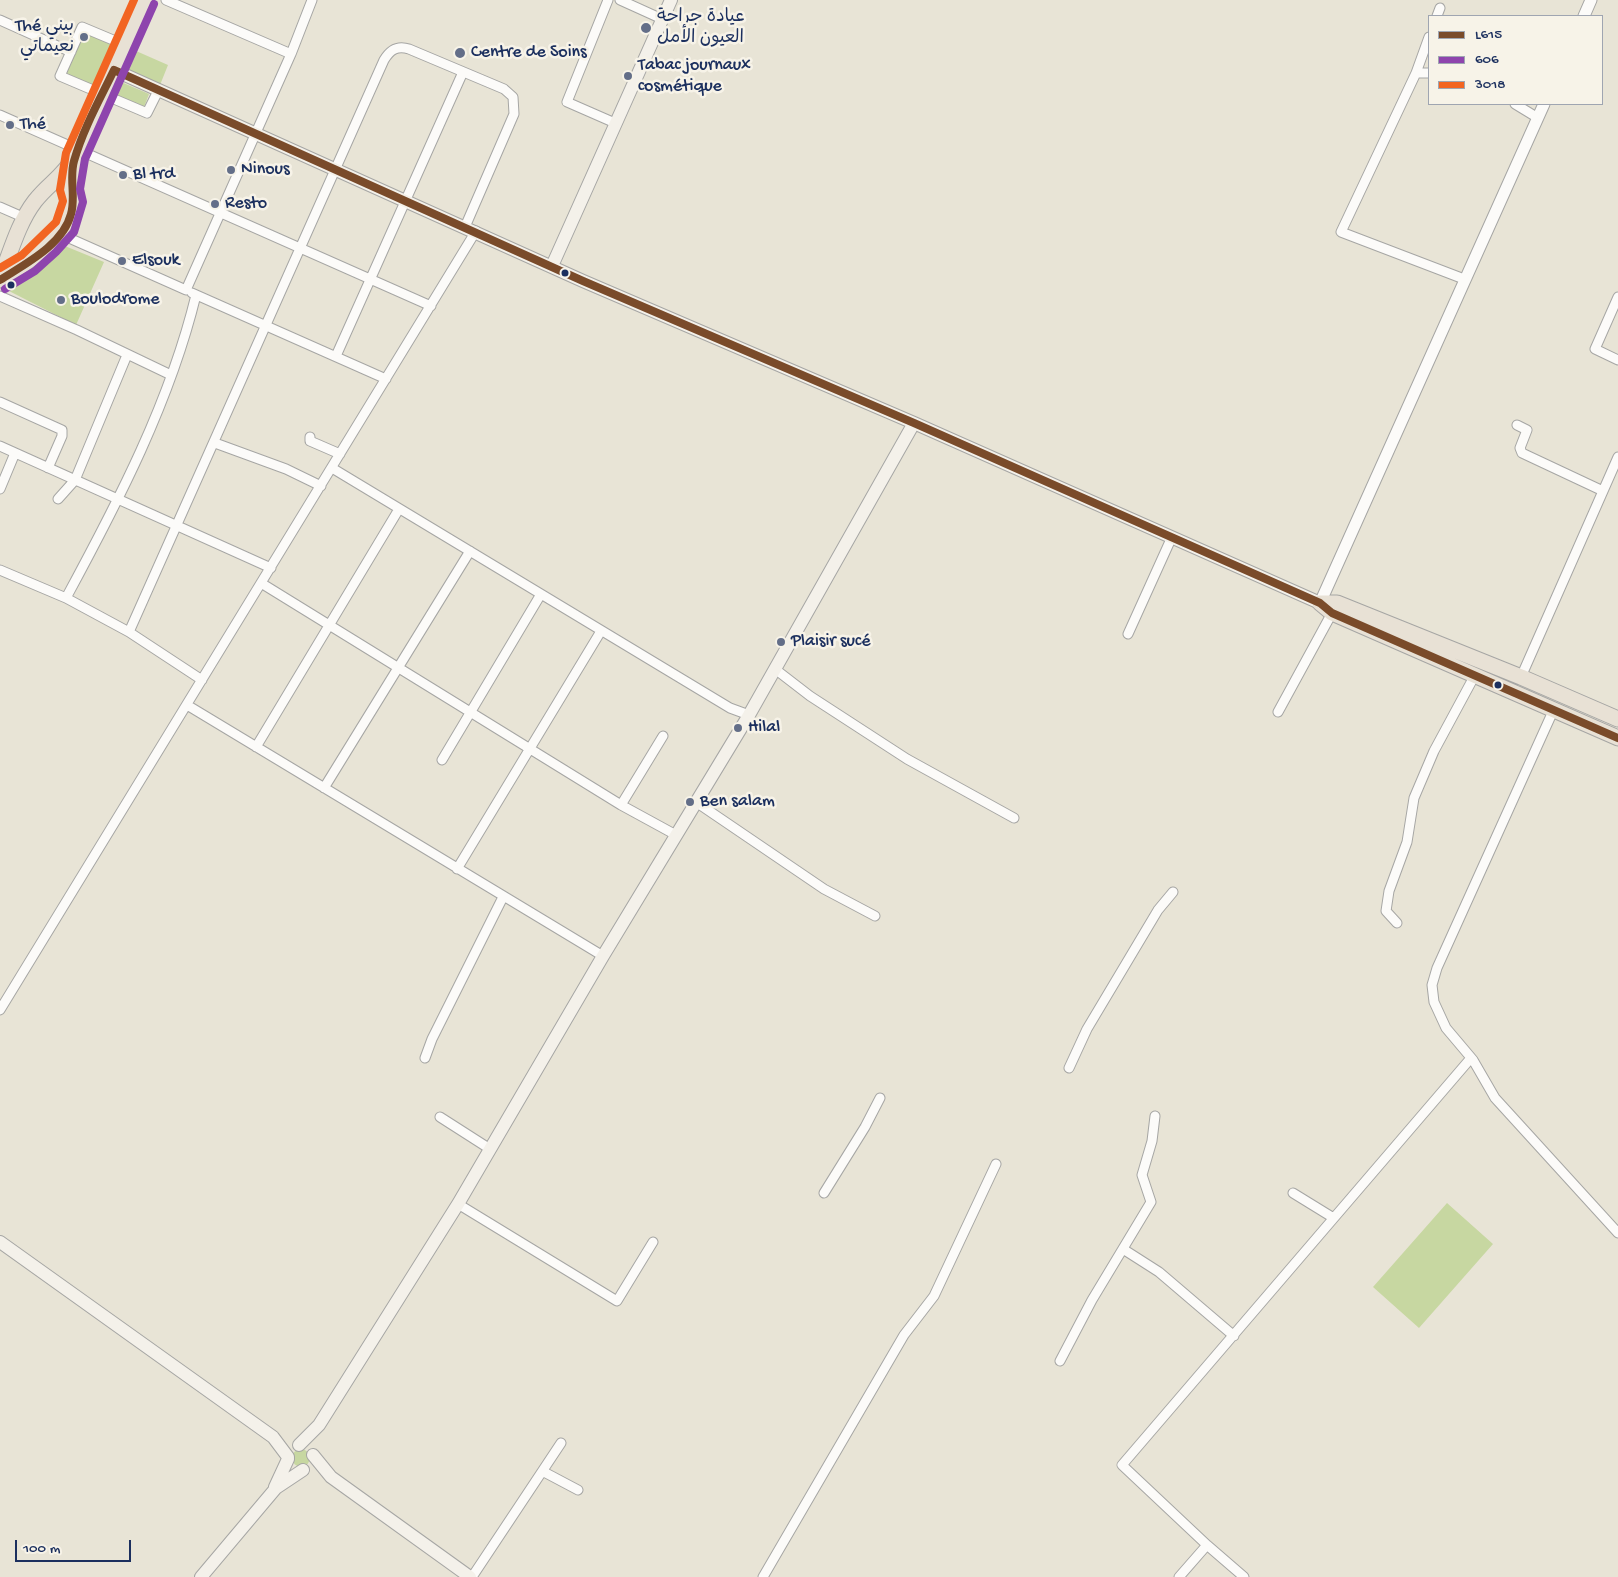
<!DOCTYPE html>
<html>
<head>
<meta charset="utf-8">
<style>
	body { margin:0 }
	#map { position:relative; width:1618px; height:1577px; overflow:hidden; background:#e8e4d6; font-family:"Gochi Hand",sans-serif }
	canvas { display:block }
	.legend { position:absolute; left:1428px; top:15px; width:175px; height:90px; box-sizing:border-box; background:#f7f3e8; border:1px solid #9fa5b1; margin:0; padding:6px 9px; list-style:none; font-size:15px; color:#1b2f5e }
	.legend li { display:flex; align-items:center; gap:10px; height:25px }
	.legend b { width:25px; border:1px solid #9fa5b1 }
	.scale { position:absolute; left:15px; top:1540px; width:116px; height:22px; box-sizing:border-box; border:2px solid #1b2f5e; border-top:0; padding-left:6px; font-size:15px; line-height:18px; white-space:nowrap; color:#1b2f5e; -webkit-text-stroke:4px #f7f3e8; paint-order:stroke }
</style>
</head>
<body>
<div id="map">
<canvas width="1618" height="1577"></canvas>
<ul class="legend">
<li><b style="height:6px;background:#7a4b2a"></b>L615</li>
<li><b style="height:6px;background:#8e44ad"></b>606</li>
<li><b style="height:6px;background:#f26522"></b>3018</li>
</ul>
<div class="scale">100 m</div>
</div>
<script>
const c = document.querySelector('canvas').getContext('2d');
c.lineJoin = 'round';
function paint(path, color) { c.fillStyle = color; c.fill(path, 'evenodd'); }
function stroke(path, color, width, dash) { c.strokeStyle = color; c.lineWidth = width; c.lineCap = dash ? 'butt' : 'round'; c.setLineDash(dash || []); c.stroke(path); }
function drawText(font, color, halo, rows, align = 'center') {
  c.font = font + ' "Gochi Hand","Playpen Sans Arabic",sans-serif'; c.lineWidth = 5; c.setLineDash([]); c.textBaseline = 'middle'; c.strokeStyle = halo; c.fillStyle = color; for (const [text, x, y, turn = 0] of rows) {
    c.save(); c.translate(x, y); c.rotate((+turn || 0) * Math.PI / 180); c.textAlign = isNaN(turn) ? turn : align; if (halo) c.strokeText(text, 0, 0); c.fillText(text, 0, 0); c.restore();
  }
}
paint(new Path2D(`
	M83 30 118 45 98 90 64 75Z
	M127 47 168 65 160 85 118 67Z
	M112 78 149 94 143 110 105 94Z
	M60 244 104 262 76 325 9 291Z
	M1447 1203 1493 1244 1419 1328 1373 1287Z
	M292 1458a9 9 0 1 1 18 0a9 9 0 1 1-18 0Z`), '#c7d7a1');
const minor = new Path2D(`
	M166 0 291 54
	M608 0 567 102 615 123
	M620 0 662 19
	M1437 16 1440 8
	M0 20 71 52
	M125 45 82 27 60 76 147 113 158 91
	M1416 73 1429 37
	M1429 73H1416L1341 232 1464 279
	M1515 104 1538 118
	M0 115 431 306
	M0 207 25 218
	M60 234 186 290 291 54 312 0
	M192 293 386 379
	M0 296 77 330 171 375
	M1618 297 1595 349 1618 360
	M336 356 463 72
	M0 402 62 430V436L48 468
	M1517 425 1527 430 1520 448 1522 453 1603 491
	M310 437V441L340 454
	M215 443 286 469 321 486
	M0 446 271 568
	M332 468 730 708 749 715
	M0 489 15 453
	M58 499 75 480 127 355
	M0 570 66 598 129 632 202 680
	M261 583 621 805 676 835
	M66 598C118 502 170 402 196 295
	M129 632 384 60C390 50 397 45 409 49L504 89 513 97 514 114 465 227
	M1128 634 1171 539
	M775 669 810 696 907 759 1014 818
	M1521 677 1618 457
	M187 705 603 956
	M1554 709 1437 968 1432 985 1434 1002 1446 1028 1473 1060 1495 1098 1618 1233
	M1278 712 1332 613
	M256 747 399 509
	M442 760 541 594
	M324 788 470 551
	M696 802 824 889 875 916
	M621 805 663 736
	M457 869 601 631
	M1397 923 1386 911 1389 891 1407 842 1414 798 1434 751 1475 675
	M0 1010 476 231
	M425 1058 432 1039 503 897
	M1069 1068 1087 1029 1158 910 1173 892
	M440 1117 490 1149
	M824 1193 865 1127 880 1098
	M1293 1193 1332 1217
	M458 1204 617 1301 653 1242
	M1123 1249 1159 1272 1234 1336
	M1060 1361 1092 1300 1151 1202 1142 1175 1152 1141 1155 1116
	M544 1472 578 1490
	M472 1577 561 1443
	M763 1577 904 1335 934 1296 996 1164
	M1179 1577 1207 1545
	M1244 1577 1207 1545 1122 1465 1471 1058`);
const tertiary = new Path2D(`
	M1584 16 1591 0
	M1320 603 1544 104`);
const secondary = new Path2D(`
	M114 70 583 281 914 423 1320 603
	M552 266 671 0
	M0 1242 273 1437 288 1457
	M299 1445 319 1425 458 1204 603 956 749 715 914 423
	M313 1455 331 1477 470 1577
	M275 1487 288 1459
	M201 1577 276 1488 303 1470`);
const primary = new Path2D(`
	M0 279C10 254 18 223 35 201 49 183 62 178 75 156L145 0
	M0 280C29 261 65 241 72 204 73 199 70 194 70 189 70 180 72 171 74 162`);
const trunk = new Path2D(`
	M1320 603 1332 613 1618 738
	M1320 603H1337L1521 677 1618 719`);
stroke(minor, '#a6a6a4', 11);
stroke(tertiary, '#a6a6a4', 13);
stroke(secondary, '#a6a6a4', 14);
stroke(primary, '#a6a6a4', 17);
stroke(trunk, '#a6a6a4', 17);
stroke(minor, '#fcfbf9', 9);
stroke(tertiary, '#fcfbf9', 11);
stroke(secondary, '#f4f1ea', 12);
stroke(primary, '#e8e1d5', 15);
stroke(trunk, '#e8e1d5', 15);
stroke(new Path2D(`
	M0 280C25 264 63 245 71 214 76 197 69 178 74 161 83 129 100 99 114 70L583 281 914 423 1320 603 1332 613 1618 738`), '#7a4b2a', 8);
stroke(new Path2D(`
	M5 289 35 271 56 252 74 232 83 202 80 189 85 159 154 4`), '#8e44ad', 8);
stroke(new Path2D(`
	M0 268 22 255 56 222 63 201 60 190 66 153 134 0`), '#f26522', 8);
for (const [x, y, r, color] of [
	[646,28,6,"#636e88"],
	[84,37,5,"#636e88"],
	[460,53,6,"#636e88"],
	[628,76,5,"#636e88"],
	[10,125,5,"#636e88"],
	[231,170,5,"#636e88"],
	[123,175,5,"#636e88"],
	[215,204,5,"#636e88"],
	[122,261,5,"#636e88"],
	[565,273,4.5,"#1b2f5e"],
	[11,285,4.5,"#1b2f5e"],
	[61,300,5,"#636e88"],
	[781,642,5,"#636e88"],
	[1498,685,4.5,"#1b2f5e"],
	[738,728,5,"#636e88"],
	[690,802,5,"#636e88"]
]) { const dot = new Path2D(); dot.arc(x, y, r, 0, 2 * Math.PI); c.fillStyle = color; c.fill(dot); stroke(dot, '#f7f3e8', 2); }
drawText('18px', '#1b2f5e', '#f7f3e8', [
	["عيادة جراحة",657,18],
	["العيون الأمل",657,39],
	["Thé بيني",74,27,"right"],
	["نعيماتي",74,48,"right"],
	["Centre de Soins",471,53],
	["Tabac journaux",638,66],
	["cosmétique",638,87],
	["Thé",20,125],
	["Ninous",241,170],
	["Bl trd",133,175],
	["Resto",225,204],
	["Elsouk",132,261],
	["Boulodrome",71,300],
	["Plaisir sucé",791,642],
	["Hilal",748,728],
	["Ben salam",700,802]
], 'left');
</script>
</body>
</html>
